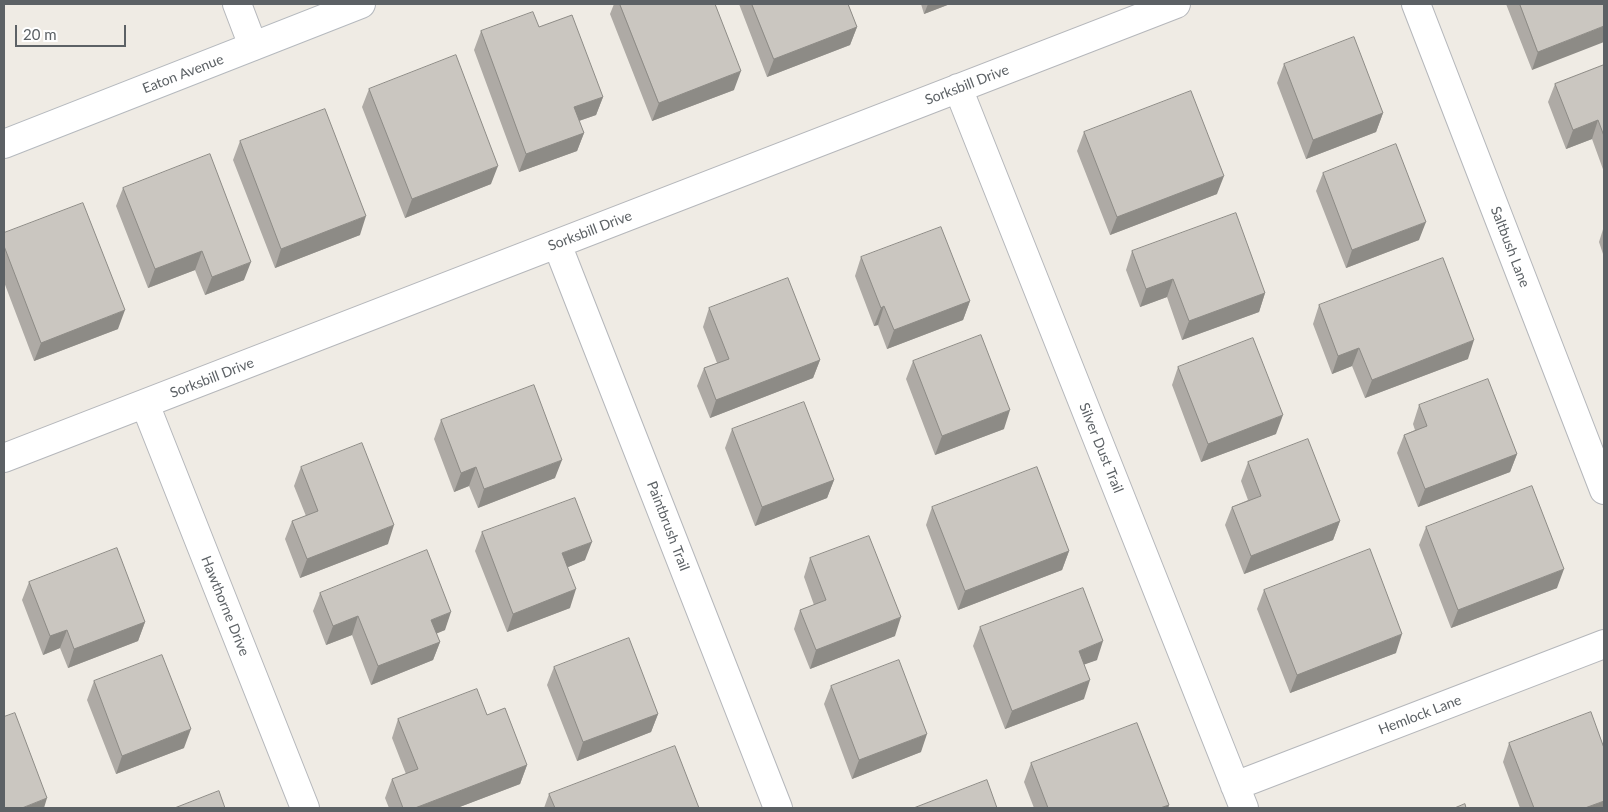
<!DOCTYPE html>
<html>
<head>
<meta charset="utf-8">
<style>
	body { margin:0 }
	#map { position:relative; width:1608px; height:812px; overflow:hidden; background:#efebe4; font-family:Lato,sans-serif }
	canvas { display:block }
	.frame { position:absolute; inset:0; border:5px solid #5c6165; pointer-events:none }
	.scale { position:absolute; left:15px; top:25px; width:111px; height:22px; box-sizing:border-box; border:2px solid #5c6165; border-top:0; padding-left:6px; font-size:15px; line-height:18px; white-space:nowrap; color:#5c6165; -webkit-text-stroke:4px #fff; paint-order:stroke }
</style>
</head>
<body>
<div id="map">
<canvas width="1608" height="812"></canvas>
<div class="frame"></div>
<div class="scale">20 m</div>
</div>
<script>
const c = document.querySelector('canvas').getContext('2d');
c.lineJoin = 'round';
function stroke(path, color, width, dash) { c.strokeStyle = color; c.lineWidth = width; c.lineCap = dash ? 'butt' : 'round'; c.setLineDash(dash || []); c.stroke(path); }
function paint(path, color) { c.fillStyle = color; c.fill(path, 'evenodd'); }
function drawText(font, color, halo, rows, align = 'center') {
  c.font = font + ' Lato,sans-serif'; c.lineWidth = 4; c.setLineDash([]); c.textBaseline = 'middle'; c.strokeStyle = halo; c.fillStyle = color; for (const [text, x, y, turn = 0] of rows) {
    c.save(); c.translate(x, y); c.rotate((+turn || 0) * Math.PI / 180); c.textAlign = isNaN(turn) ? turn : align; if (halo) c.strokeText(text, 0, 0); c.fillText(text, 0, 0); c.restore();
  }
}
const street = new Path2D(`
	M237 4 253 46
	M1416 4 1604 490
	M958 88 1244 808
	M557 244 778 808
	M145 404 305 808
	M4 458 1176 4
	M1235 786 1604 644`);
const secondary = new Path2D(`
	M4 144 361 4`);
stroke(street, '#b5b7bb', 30);
stroke(secondary, '#b5b9be', 30);
stroke(street, '#fff', 28);
stroke(secondary, '#fff', 28);
paint(new Path2D(`
	M614 4H715L734 90 652 121 610 14Z
	M739 4H848L857 27 850 45 767 77Z
	M921 4H950L924 14Z
	M1506 4H1604L1532 70Z
	M539 27 603 97 596 115 579 121 584 133 577 151 519 172 474 50 481 31Z
	M1284 64 1383 113 1376 132 1306 159 1277 83Z
	M1604 65V172L1592 139 1566 149 1548 102 1555 84Z
	M369 89 491 184 405 218 362 107Z
	M1084 132 1217 194 1110 235 1077 151Z
	M240 141 360 235 275 268 233 160Z
	M1323 173 1419 240 1346 268 1316 191Z
	M123 188 244 280 205 295 195 270 148 288 116 206Z
	M1604 226V257L1599 242Z
	M4 233 118 329 34 361 4 282Z
	M1132 251 1265 293 1259 312 1182 340 1167 297 1140 307 1126 270Z
	M861 257 970 301 963 320 887 349 878 325 874 326 855 276Z
	M1319 305 1468 359 1365 398 1352 366 1332 374 1313 324Z
	M709 308 820 360 813 378 710 418 697 386 704 368 717 363 703 327Z
	M913 361 1004 429 935 455 906 379Z
	M1178 367 1276 434 1201 462 1172 385Z
	M1419 405 1517 454 1510 472 1418 507 1397 453 1404 435 1415 430 1413 424Z
	M441 420 555 478 478 508 469 486 454 492 434 439Z
	M732 429 834 480 827 498 755 526 725 448Z
	M1248 462 1340 521 1333 540 1244 574 1225 525 1232 507 1248 500 1241 481Z
	M301 467 388 544 300 578 285 539 292 521 306 516 294 486Z
	M932 507 1069 551 1062 570 958 610 926 525Z
	M1426 527 1557 588 1451 628 1419 545Z
	M482 532 585 560 568 567 570 608 507 632 475 551Z
	M810 558 895 636 810 669 794 629 800 610 814 605 804 577Z
	M29 582 145 622 138 641 68 668 60 648 43 655 22 600Z
	M1264 590 1396 653 1290 693 1257 609Z
	M320 593 445 630 436 633 440 642 433 660 371 685 352 635 326 645 313 611Z
	M980 627 1097 660 1084 664V699L1005 729 973 646Z
	M554 667 658 714 651 732 577 761 547 685Z
	M94 681 184 748 116 774 87 700Z
	M831 686 921 752 852 779 824 704Z
	M487 715 527 765 520 784 457 808H389L385 798 392 779 406 774 392 738 398 719Z
	M1509 743 1604 808H1520L1503 762Z
	M1031 763 1169 805 1168 808H1034L1024 782Z
	M549 794 699 808H544Z`), '#aeaaa5');
paint(new Path2D(`
	M928 4H950L924 14Z
	M1604 26V42L1532 70 1538 52Z
	M857 27 850 45 767 77 774 59Z
	M741 71 734 90 652 121 659 103Z
	M603 97 596 115 567 125 574 107Z
	M1383 113 1376 132 1306 159 1313 140Z
	M1598 120 1592 139 1566 149 1573 130Z
	M584 133 577 151 519 172 526 154Z
	M498 166 491 184 405 218 412 199Z
	M1224 176 1217 194 1110 235 1117 217Z
	M366 216 360 235 275 268 281 249Z
	M1426 222 1419 240 1346 268 1352 250Z
	M202 251 195 270 148 288 155 269Z
	M251 262 244 280 205 295 212 277Z
	M1173 279 1167 297 1140 307 1146 289Z
	M1265 293 1259 312 1182 340 1189 321Z
	M970 301 963 320 887 349 894 330Z
	M884 306 878 325 874 326 881 308Z
	M125 310 118 329 34 361 41 343Z
	M1474 340 1468 359 1365 398 1372 380Z
	M1359 348 1352 366 1332 374 1338 356Z
	M820 360 813 378 710 418 716 400Z
	M1010 410 1004 429 935 455 942 436Z
	M1283 415 1276 434 1201 462 1208 444Z
	M1517 454 1510 472 1418 507 1425 489Z
	M562 460 555 478 478 508 484 489Z
	M476 467 469 486 454 492 461 473Z
	M834 480 827 498 755 526 762 507Z
	M1340 521 1333 540 1244 574 1251 556Z
	M394 525 388 544 300 578 307 559Z
	M592 542 585 560 556 572 562 553Z
	M1069 551 1062 570 958 610 965 591Z
	M1564 569 1557 588 1451 628 1458 610Z
	M576 589 570 608 507 632 513 614Z
	M451 612 445 630 424 639 431 620Z
	M358 616 352 635 326 645 333 626Z
	M901 617 895 636 810 669 816 650Z
	M145 622 138 641 68 668 74 649Z
	M67 630 60 648 43 655 50 636Z
	M1402 634 1396 653 1290 693 1297 675Z
	M1103 641 1097 660 1072 669 1079 651Z
	M440 642 433 660 371 685 378 666Z
	M1090 680 1084 699 1005 729 1012 711Z
	M658 714 651 732 577 761 583 742Z
	M191 729 184 748 116 774 122 756Z
	M927 734 921 752 852 779 859 760Z
	M527 765 520 784 457 808H415Z
	M47 798 44 808H22Z
	M1604 801V808H1585Z
	M1169 805 1168 808H1160Z`), '#8d8b86');
const building = new Path2D(`
	M620 4H715L741 71 659 103Z
	M752 4H848L857 27 774 59Z
	M1520 4H1604V26L1538 52Z
	M533 12 539 27 572 15 603 97 574 107 584 133 526 154 481 31Z
	M1354 37 1383 113 1313 140 1284 64Z
	M456 55 498 166 412 199 369 89Z
	M1604 65V136L1598 120 1573 130 1555 84Z
	M1191 91 1224 176 1117 217 1084 132Z
	M325 109 366 216 281 249 240 141Z
	M1396 144 1426 222 1352 250 1323 173Z
	M210 154 251 262 212 277 202 251 155 269 123 188Z
	M83 203 125 310 41 343 4 246V233Z
	M1236 213 1265 293 1189 321 1173 279 1146 289 1132 251Z
	M941 227 970 301 894 330 884 306 881 308 861 257Z
	M1443 258 1474 340 1372 380 1359 348 1338 356 1319 305Z
	M788 278 820 360 716 400 704 368 729 359 709 308Z
	M981 335 1010 410 942 436 913 361Z
	M1253 338 1283 415 1208 444 1178 367Z
	M1488 379 1517 454 1425 489 1404 435 1427 426 1419 405Z
	M534 385 562 460 484 489 476 467 461 473 441 420Z
	M804 402 834 480 762 507 732 429Z
	M1308 439 1340 521 1251 556 1232 507 1261 496 1248 462Z
	M362 443 394 525 307 559 292 521 318 511 301 467Z
	M1037 467 1069 551 965 591 932 507Z
	M1532 486 1564 569 1458 610 1426 527Z
	M575 498 592 542 562 553 576 589 513 614 482 532Z
	M869 536 901 617 816 650 800 610 826 600 810 558Z
	M117 548 145 622 74 649 67 630 50 636 29 582Z
	M1370 549 1402 634 1297 675 1264 590Z
	M427 550 451 612 431 620 440 642 378 666 358 616 333 626 320 593Z
	M1083 588 1103 641 1079 651 1090 680 1012 711 980 627Z
	M629 638 658 714 583 742 554 667Z
	M162 655 191 729 122 756 94 681Z
	M899 660 927 734 859 760 831 686Z
	M477 689 487 715 505 708 527 765 415 808H403L392 779 418 769 398 719Z
	M1591 712 1604 748V801L1585 808H1534L1509 743Z
	M15 713 47 798 22 808H4V717Z
	M1137 723 1169 805 1160 808H1048L1031 763Z
	M675 746 699 808H555L549 794Z
	M987 780 997 808H914Z
	M219 791 225 808H175Z
	M1465 804 1466 808H1455Z`);
paint(building, '#cac6c0');
stroke(building, '#8d8b86', 1);
drawText('14px', '#5c6165', '#fff', [
	["Eaton Avenue",183,74,-21],
	["Sorksbill Drive",967,85,-21],
	["Sorksbill Drive",590,231,-21],
	["Saltbush Lane",1510,247,69],
	["Sorksbill Drive",212,378,-21],
	["Silver Dust Trail",1101,448,68],
	["Paintbrush Trail",668,526,69],
	["Hawthorne Drive",225,606,68],
	["Hemlock Lane",1420,715,-21]
]);
</script>
</body>
</html>
